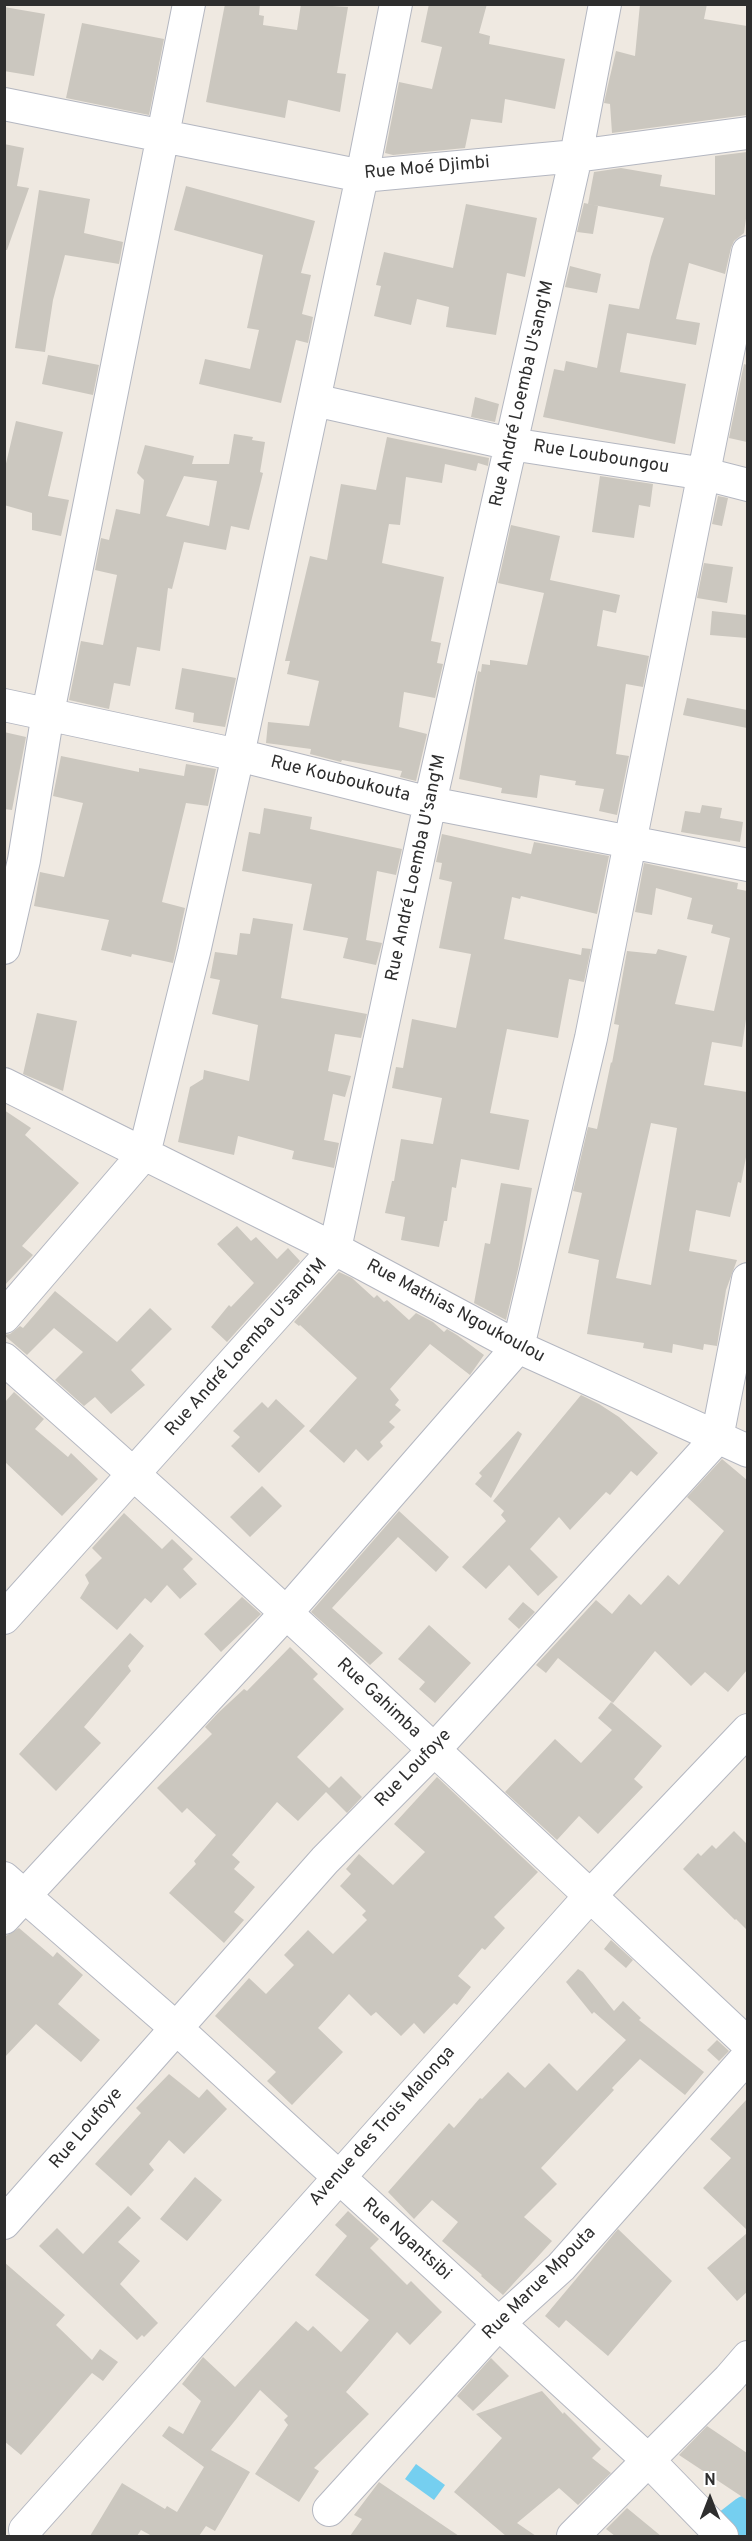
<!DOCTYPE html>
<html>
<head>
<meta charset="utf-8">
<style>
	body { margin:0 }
	#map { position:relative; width:752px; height:2541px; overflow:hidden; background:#efe9e1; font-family:Overpass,sans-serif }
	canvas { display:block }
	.frame { position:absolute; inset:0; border:6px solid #2e2e2e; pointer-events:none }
	.north { position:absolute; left:680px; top:2469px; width:60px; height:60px; -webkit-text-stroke:4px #fff; paint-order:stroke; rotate:0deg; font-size:16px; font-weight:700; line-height:24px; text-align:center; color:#2e2e2e }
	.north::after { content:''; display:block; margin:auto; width:21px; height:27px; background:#2e2e2e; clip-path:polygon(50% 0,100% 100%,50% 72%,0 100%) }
</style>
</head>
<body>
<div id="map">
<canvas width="752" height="2541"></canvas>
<div class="frame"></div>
<div class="north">N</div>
</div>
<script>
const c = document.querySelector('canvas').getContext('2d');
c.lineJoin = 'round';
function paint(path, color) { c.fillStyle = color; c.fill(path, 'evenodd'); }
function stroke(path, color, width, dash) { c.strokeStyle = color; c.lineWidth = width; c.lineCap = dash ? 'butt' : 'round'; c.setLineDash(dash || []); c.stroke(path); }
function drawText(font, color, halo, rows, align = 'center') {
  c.font = font + ' Overpass,sans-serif'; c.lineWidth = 4.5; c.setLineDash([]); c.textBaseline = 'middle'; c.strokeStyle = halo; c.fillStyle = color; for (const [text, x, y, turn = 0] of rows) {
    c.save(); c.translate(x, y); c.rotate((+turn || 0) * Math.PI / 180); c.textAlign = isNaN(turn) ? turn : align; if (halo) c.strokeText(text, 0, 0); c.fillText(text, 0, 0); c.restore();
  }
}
paint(new Path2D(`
	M416 2464 445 2485 434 2500 405 2479Z`), '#75cff0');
stroke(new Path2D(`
	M721 2536 748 2515`), '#75cff0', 40);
paint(new Path2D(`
	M225 4H260L259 15 264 16 263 25 297 30 301 4 348 7 337 73 346 74 340 112 288 100 285 118 206 102Z
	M429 4H487L479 33 490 36 489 44 565 59 555 109 505 99 502 123 471 119 465 148 393 155 385 153 399 82 432 89 442 47 421 42Z
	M640 4H707L704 19 747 26V115L612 133 610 104 604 103 608 85 616 51 635 56Z
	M4 7 45 14 34 76 4 71Z
	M82 23 164 39 149 115 66 98Z
	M4 144 24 148 17 186 29 188 7 250H4Z
	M747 152V211L744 233 734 241 731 248 725 274 689 263 676 319 700 323 696 345 627 333 620 372 686 384 675 444 543 417 554 369 564 371 566 361 597 368 609 304 639 309 651 257 664 218 588 204 594 172 621 168 662 175 660 186 715 195V156Z
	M186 186 315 221 301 273 311 275 302 314 313 317 308 343 296 340 281 403 199 384 205 359 250 369 259 330 247 328 263 255 174 230Z
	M39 190 90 199 84 233 123 242 119 264 65 255 53 300 45 352 15 348Z
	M584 203 598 206 593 234 577 232Z
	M466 204 537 218 525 277 507 273 496 335 446 327 449 307 417 299 411 325 374 316 381 286 376 285 384 252 453 268Z
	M570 266 601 274 597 293 565 287Z
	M48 355 99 365 93 395 42 384Z
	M744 364 747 365V442L729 438Z
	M475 397 499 404 495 422 471 417Z
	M16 421 63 432 48 496 69 500 61 536 32 530V513L4 505V472Z
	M234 434 253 437 252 440 265 442 260 472 263 473 249 530 231 526 226 550 184 542 172 589 168 588 160 651 137 647 130 686 114 683 109 709 69 700 81 641 103 645 117 575 95 570 101 538 109 540 116 509 140 514 144 480 137 473 145 445 194 456 192 464H229ZM184 476 217 481 209 526 166 516Z
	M387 437 489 458 488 466 478 463 476 471 445 464 442 483 406 477 400 525 389 524 382 563 444 577 431 641 441 643 437 663 443 664 435 698 404 692 399 727 427 734 416 781 400 777 402 771 342 760 341 762 310 754 311 749 266 743 268 722 309 726 319 681 287 674 290 661H285L310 556 327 560 341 484 376 490Z
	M600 476 653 484 650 507 639 505 634 538 592 532Z
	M718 496 728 498 722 526 712 524Z
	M511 525 560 536 550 580 620 595 616 613 603 610 597 646 649 656 643 687 626 684 616 754 629 756 617 815 599 811 604 789 575 785 576 781 540 775 537 798 501 793 502 788 459 779 478 671 481 672 482 664 490 665V660L527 665 544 593 498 583Z
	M704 563 733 567 727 603 697 598Z
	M712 611 747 615V638L710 635Z
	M182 668 236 678 225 727 193 722 194 713 175 709Z
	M687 698 747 710V728L683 715Z
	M4 732 26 737 12 810 4 809Z
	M61 756 139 772V768L184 776 186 764 216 769 208 806 186 803 162 902 185 908 173 963 132 954 131 957 101 950 109 920 34 906 40 872 64 877 83 803 53 796Z
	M702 805 722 808 720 818 743 822 740 842 681 832 685 811 700 813Z
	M264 808 312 817 310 829 402 849 396 875 377 871 366 940 382 943 376 965 343 958 348 938 303 930 312 884 242 871 249 832 260 834Z
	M442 834 531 854 534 842 609 856 597 914 521 896 520 899 512 897 504 939 581 955 582 948 591 949 584 982 569 979 558 1038 507 1029 490 1113 529 1120 519 1170 461 1159 456 1188 452 1187 447 1221H444L439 1247 401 1240 405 1217 385 1213 392 1181H394L401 1139 433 1144 442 1098 392 1088 396 1067 403 1068 412 1019 456 1028 471 954 439 948 452 882 439 879 442 863 436 862Z
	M644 863 738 883 737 889 747 891V1012L742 1047 712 1042 704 1085 747 1092V1152L741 1183 738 1182 730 1217 696 1210 689 1251 737 1260 726 1290 717 1346 704 1344 703 1350 673 1344 672 1353 643 1348 644 1343 587 1334 599 1260 568 1253 582 1193 573 1191 588 1127 597 1129 611 1062 612 1063 619 1025 614 1024 627 951 656 954 658 949 687 956 675 1004 714 1011 730 938 711 933 713 925 687 919 692 898 656 888 652 915 635 912ZM651 1123 677 1128 651 1285 616 1278Z
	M253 918 293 924 281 998 367 1014 361 1038 335 1034 328 1071 351 1076 345 1097 333 1094 324 1140 339 1143 334 1168 292 1159 294 1151 238 1136 234 1155 178 1142 190 1087 203 1079 204 1070 249 1081 258 1025 212 1014 220 980 210 978 215 952 237 955 240 933 250 934Z
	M37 1013 77 1021 63 1091 23 1074Z
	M4 1110 31 1128 25 1135 79 1183 22 1246 33 1255 4 1286Z
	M501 1183 532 1188 519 1265 506 1320 474 1303 485 1243 490 1244Z
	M237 1226 251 1241 256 1237 277 1259 288 1248 300 1261 227 1342 211 1327 229 1305 231 1307 254 1283 217 1244Z
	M339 1272 352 1278 374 1298 377 1295 384 1302 387 1300 409 1320 416 1313 433 1322 444 1332 447 1329 457 1335 484 1355 470 1375 430 1344 390 1389 399 1400 395 1405 401 1410 389 1422 395 1427 380 1442 383 1446 368 1461 356 1449 344 1463 309 1431 357 1378 300 1325 299 1326 294 1322Z
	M55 1291 117 1342 150 1308 172 1329 131 1370 145 1385 111 1414 95 1397 84 1406 55 1380 83 1352 54 1328 27 1355 4 1335 10 1334 20 1326 23 1328Z
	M14 1392 44 1419 35 1429 68 1457 71 1453 98 1479 62 1516 4 1461V1403Z
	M581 1395 599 1404 619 1417 658 1453 637 1476 631 1471 610 1495 606 1492 570 1530 559 1517 530 1549 558 1577 538 1596 509 1565 486 1589 462 1567 506 1521 501 1515 504 1511 493 1501Z
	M276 1399 305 1426 259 1473 231 1446 240 1437 233 1431 262 1402 268 1408Z
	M518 1431 522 1434 491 1498 475 1484 482 1476 479 1473Z
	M722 1459 747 1480V1670L728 1692 705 1672 691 1686 655 1651 613 1703 558 1658 546 1673 536 1665 596 1600 612 1614 629 1594 641 1605 668 1575 679 1585 724 1531 687 1497Z
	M262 1486 282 1506 250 1537 230 1517Z
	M399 1511 449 1557 436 1572 398 1537 332 1608 383 1653 370 1665 311 1612Z
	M124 1513 162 1549 172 1539 193 1559 183 1569 197 1584 180 1599 167 1585 151 1603 145 1598 117 1630 80 1598 89 1583 85 1575 102 1558 92 1548Z
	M242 1597 261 1614 221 1652 204 1634Z
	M523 1602 535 1612 519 1629 508 1619Z
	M429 1625 471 1663 435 1703 419 1689 425 1682 398 1659Z
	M130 1633 144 1646 128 1666 131 1671 84 1727 101 1743 56 1791 19 1754Z
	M290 1647 318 1674 313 1679 344 1709 297 1757 329 1788 341 1776 362 1797 347 1813 326 1792 298 1821 277 1802 232 1855 240 1862 234 1869 255 1887 234 1912 244 1920 224 1943 169 1893 196 1864 194 1861 216 1835 187 1808 182 1813 157 1788 212 1734 205 1727 218 1713 244 1689 247 1691Z
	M611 1702 662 1746 634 1779 643 1787 598 1834 579 1816 557 1840 505 1792 555 1739 581 1763 612 1730 598 1718Z
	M437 1777 538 1872 494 1917 505 1928 485 1950 482 1948 458 1976 471 1987 457 2005 454 2003 424 2034 414 2023 401 2036 376 2012 371 2016 349 1994 318 2028 343 2052 292 2105 267 2081 276 2072 215 2016 249 1978 266 1994 294 1965 284 1955 308 1930 333 1954 367 1920 362 1915 366 1911 340 1886 351 1874 346 1869 359 1854 393 1885 425 1852 394 1824Z
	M734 1831 747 1844V1930L736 1919 735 1920 683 1869 698 1853 701 1856 712 1845 716 1849Z
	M19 1928 53 1957 57 1952 83 1975 58 2004 100 2040 81 2062 36 2024 4 2058V1937Z
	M611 1940 633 1960 626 1968 604 1949Z
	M578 1969 583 1972 614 2011 623 2001 641 2018 639 2020 704 2072 685 2095 640 2059 612 2088 614 2090 541 2168 557 2184 524 2217 552 2241 503 2295 481 2276 482 2275 442 2241 458 2222 432 2200 414 2219 388 2192 449 2123 454 2128 480 2098 482 2099 508 2072 525 2088 549 2063 577 2091 626 2040 594 2012 592 2014 566 1982Z
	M717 2040 729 2051 719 2061 707 2050Z
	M169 2074 199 2098 207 2089 227 2109 184 2154 169 2140 149 2164 154 2170 131 2196 95 2164 141 2113 136 2108Z
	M747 2099V2230L703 2188 731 2158 710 2139Z
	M195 2177 222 2200 187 2241 160 2219Z
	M128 2206 141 2218 118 2242 140 2261 120 2284 158 2323 144 2337 142 2335 137 2340 39 2246 57 2228 83 2254Z
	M348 2211 379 2239 370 2248 407 2285 411 2281 442 2312 410 2345 397 2332 346 2392 369 2414 314 2468 319 2471 299 2502 255 2474 288 2425 284 2420 288 2416 260 2390 211 2450 250 2472 215 2531 206 2526 199 2536H152L141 2530 137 2536H90L122 2483 165 2509 167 2506 177 2512 204 2467 162 2436 169 2426 183 2434 201 2401 182 2384 203 2357 235 2387 296 2321 308 2331 313 2326 341 2352 369 2320 315 2275 347 2236 335 2225Z
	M618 2229 672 2281 608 2356 566 2320 559 2328 545 2316Z
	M747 2233V2292L737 2301 707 2268Z
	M4 2262 65 2315 56 2325 92 2360 100 2349 118 2362 103 2381 92 2373 21 2455 4 2441Z
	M491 2358 509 2376 473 2411 457 2396Z
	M542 2391 563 2414 564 2412 601 2449 592 2458 611 2473 578 2505 559 2488 517 2523 536 2536H506L454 2492 502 2438 476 2414Z
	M707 2426 747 2453V2500L679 2455Z
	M379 2482 459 2536H350L362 2519 354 2515Z
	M627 2508 661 2536H615L606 2529Z`), '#cbc7bf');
const minor = new Path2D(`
	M4 104 362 176 576 156 748 133
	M314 400 511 444 705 474 748 485
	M4 705 238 755 430 803 748 865
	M4 948 24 860 48 713 189 4
	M4 1084 335 1249 518 1347 748 1451
	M4 1317 144 1154 194 952 238 755 362 176 396 4
	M4 1359C257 1581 502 1813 748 2044
	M4 1618 335 1249 430 803 576 156 605 4
	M4 1878 176 2028 649 2461 722 2536
	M4 1918 287 1612 518 1347 591 1038 748 252
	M4 2223 325 1860 433 1751 717 1438 748 1279
	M329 2510 499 2323 561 2267 748 2056
	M25 2530 590 1896 748 1730
	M573 2536 729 2379 748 2357`);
stroke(minor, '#b4b7c1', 34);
stroke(minor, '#fff', 32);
drawText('18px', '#2e2e2e', '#fff', [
	["Rue Moé Djimbi",427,169,-5],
	["Rue André Loemba U'sang'M",523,394,-77],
	["Rue Louboungou",601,458,9],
	["Rue Kouboukouta",340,780,14],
	["Rue André Loemba U'sang'M",417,868,-78],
	["Rue Mathias Ngoukoulou",455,1312,28],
	["Rue André Loemba U'sang'M",247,1348,-48],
	["Rue Gahimba",378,1699,43],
	["Rue Loufoye",414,1769,-46],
	["Avenue des Trois Malonga",383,2127,-48],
	["Rue Loufoye",87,2129,-49],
	["Rue Ngantsibi",406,2240,42],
	["Rue Marue Mpouta",540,2284,-45]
]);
</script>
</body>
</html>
